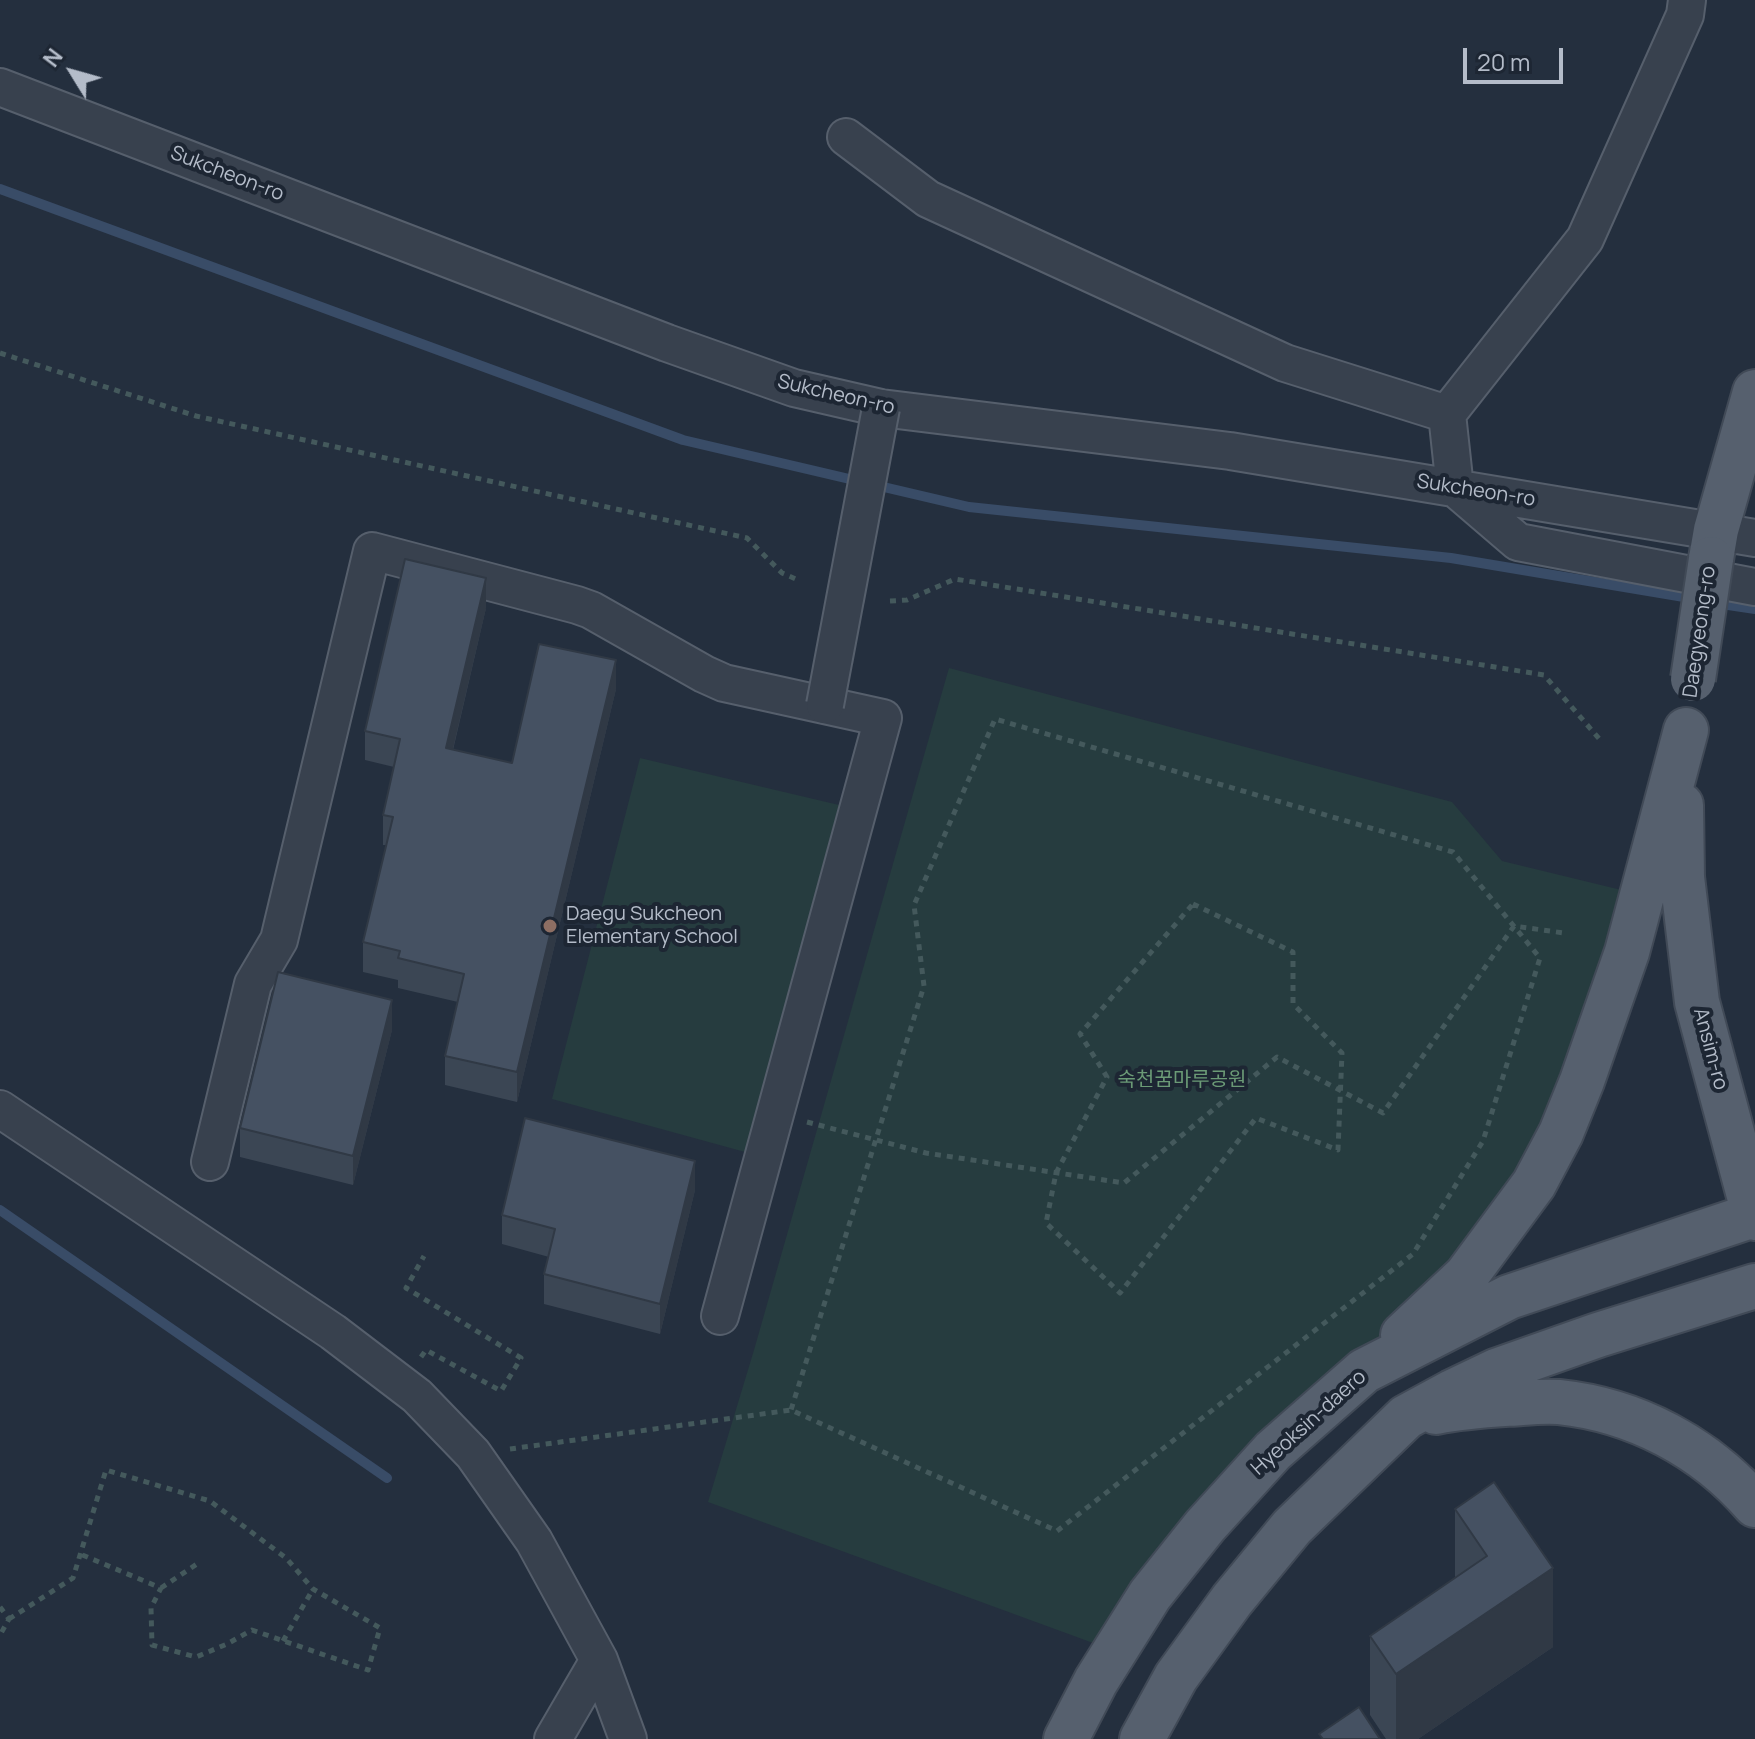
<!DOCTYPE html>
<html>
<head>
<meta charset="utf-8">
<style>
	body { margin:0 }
	#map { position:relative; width:1755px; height:1739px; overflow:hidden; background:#242f3e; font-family:Manrope,sans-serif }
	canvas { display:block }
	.north { position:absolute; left:32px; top:32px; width:80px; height:80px; -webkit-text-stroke:6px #1d2633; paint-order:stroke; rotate:307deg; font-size:22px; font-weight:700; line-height:32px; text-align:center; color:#b4bcc9 }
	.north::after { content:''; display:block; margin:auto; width:28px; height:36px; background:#b4bcc9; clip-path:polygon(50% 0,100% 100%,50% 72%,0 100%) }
	.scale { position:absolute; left:1463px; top:48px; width:100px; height:36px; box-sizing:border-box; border:4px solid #b4bcc9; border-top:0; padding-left:10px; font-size:24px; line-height:28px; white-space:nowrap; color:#b4bcc9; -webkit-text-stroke:6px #1d2633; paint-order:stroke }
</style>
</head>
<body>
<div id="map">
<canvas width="1755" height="1739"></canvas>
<div class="north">N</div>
<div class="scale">20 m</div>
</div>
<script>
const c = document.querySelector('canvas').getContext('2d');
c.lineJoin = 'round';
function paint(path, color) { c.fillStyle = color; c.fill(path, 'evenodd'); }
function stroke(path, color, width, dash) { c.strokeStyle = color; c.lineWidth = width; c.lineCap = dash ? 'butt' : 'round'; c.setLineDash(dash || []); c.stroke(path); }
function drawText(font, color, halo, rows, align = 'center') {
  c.font = font + ' Manrope,"Noto Sans KR",sans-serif'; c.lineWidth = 8; c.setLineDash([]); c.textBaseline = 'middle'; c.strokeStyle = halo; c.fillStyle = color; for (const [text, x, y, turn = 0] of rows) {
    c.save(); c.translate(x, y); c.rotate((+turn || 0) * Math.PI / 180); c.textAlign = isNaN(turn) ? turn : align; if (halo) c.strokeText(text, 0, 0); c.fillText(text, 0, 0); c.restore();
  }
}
paint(new Path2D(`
	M949 668 1452 802 1502 861 1642 895 1534 1184 1115 1651 708 1502 754 1350Z
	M640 758 839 805 745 1152 552 1099Z`), '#263c3f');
stroke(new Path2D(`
	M0 189 683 440 969 507 1451 558 1696 599
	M1715 603 1755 609
	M0 1210 387 1478`), '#394c67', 10);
const minor = new Path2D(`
	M1687 0 1685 15 1585 239 1447 414 1455 488 1518 542 1755 587
	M0 87 667 343 794 388 881 408 1230 451 1755 538
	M846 137 928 199 1285 363 1447 414
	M0 1109 333 1332 417 1396 473 1454 534 1541 599 1660 628 1739
	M210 1162 253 984 279 940 372 551 577 605 591 610 704 674 724 683 883 718 720 1316
	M553 1739 599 1660`);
const major = new Path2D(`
	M1711 559 1716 530 1755 392
	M1681 805 1682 877 1697 1002 1755 1218
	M1403 1335 1466 1276 1534 1184 1561 1133 1582 1081 1627 952 1686 730
	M1436 1412C1465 1406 1493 1405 1522 1403 1534 1402 1547 1401 1559 1402 1635 1410 1705 1447 1755 1505
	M1066 1739 1096 1681 1150 1595 1205 1526 1273 1451 1364 1371 1509 1297 1754 1215
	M1142 1739 1176 1677 1232 1600 1292 1527 1406 1417 1452 1392 1496 1371 1598 1335 1755 1286`);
stroke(minor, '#565f6c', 40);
stroke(major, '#414a57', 48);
stroke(new Path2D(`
	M0 353 196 416 747 538 782 573 798 580
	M890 601 907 600 955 579 1544 675 1602 742
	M1193 904 1293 952V1004L1342 1053 1338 1150 1256 1118 1120 1293 1046 1223 1056 1173 1107 1077 1080 1034Z
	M807 1122 926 1153 1124 1183 1277 1057 1383 1113 1514 926 1564 933
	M421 1357 426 1350 501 1391 521 1358 406 1288 424 1256
	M510 1449 791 1410 1057 1531 1413 1254 1483 1141 1540 958 1453 852 995 719 914 905 924 986 791 1410
	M161 1588 197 1564
	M0 1607 9 1619 0 1635
	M9 1619 73 1578 106 1470 210 1501 286 1558 313 1589 380 1628 368 1670 252 1630 227 1644 196 1657 152 1645 151 1608 161 1588 80 1554
	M283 1641 313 1589`), '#44595c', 5, [6, 6]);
stroke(minor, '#38414e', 36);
stroke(major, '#56606e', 44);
const minorBridge = new Path2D(`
	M825 705 881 408`);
const majorBridge = new Path2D(`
	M1693 679 1711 559`);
stroke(minorBridge, '#565f6c', 40, []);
stroke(majorBridge, '#414a57', 48, []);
stroke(minorBridge, '#38414e', 36);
stroke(majorBridge, '#56606e', 44);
paint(new Path2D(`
	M486 608 453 750 512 763 616 689 517 1102 445 1085V1056L458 1002 398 988V980L363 972V942L386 845H383V815L394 767 365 760V731Z
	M392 1030 353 1185 240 1157V1128Z
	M695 1190 660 1334 544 1304V1274L549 1257 502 1244V1215Z
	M1455 1509 1553 1647 1418 1739H1386L1370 1715V1636L1455 1578Z`), '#3b4654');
paint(new Path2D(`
	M486 578V608L446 778V748Z
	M616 660V689L517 1102V1072Z
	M392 1000V1030L353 1185V1156Z
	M695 1161V1190L660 1334V1304Z
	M1553 1568V1647L1418 1739H1396V1674Z`), '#303945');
const building = new Path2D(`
	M405 559 486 578 446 748 512 763 539 644 616 660 517 1072 445 1056 464 974 398 958 400 951 363 942 393 817 383 815 400 739 365 731Z
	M278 972 392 1000 353 1156 240 1128Z
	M525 1118 695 1161 660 1304 544 1274 555 1229 502 1215Z
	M1494 1482 1553 1568 1396 1674 1370 1636 1487 1556 1455 1509Z
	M1359 1707 1380 1739H1323L1319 1734Z`);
paint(building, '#455162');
stroke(building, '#303945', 2);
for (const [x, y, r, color] of [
	[550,926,8,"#8d6e63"]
]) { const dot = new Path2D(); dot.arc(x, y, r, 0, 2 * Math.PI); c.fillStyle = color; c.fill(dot); stroke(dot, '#1d2633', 3); }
drawText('20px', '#b4bcc9', '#1d2633', [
	["Sukcheon-ro",227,174,21],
	["Sukcheon-ro",836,395,13],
	["Sukcheon-ro",1476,491,9],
	["Daegyeong-ro",1700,632,-82],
	["Ansim-ro",1710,1049,75],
	["Hyeoksin-daero",1309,1423,-42]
]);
drawText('20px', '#b4bcc9', '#1d2633', [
	["Daegu Sukcheon",566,914],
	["Elementary School",566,937]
], 'left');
drawText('20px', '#6b9a76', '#1d2633', [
	["숙천꿈마루공원",1182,1080]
]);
</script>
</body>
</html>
